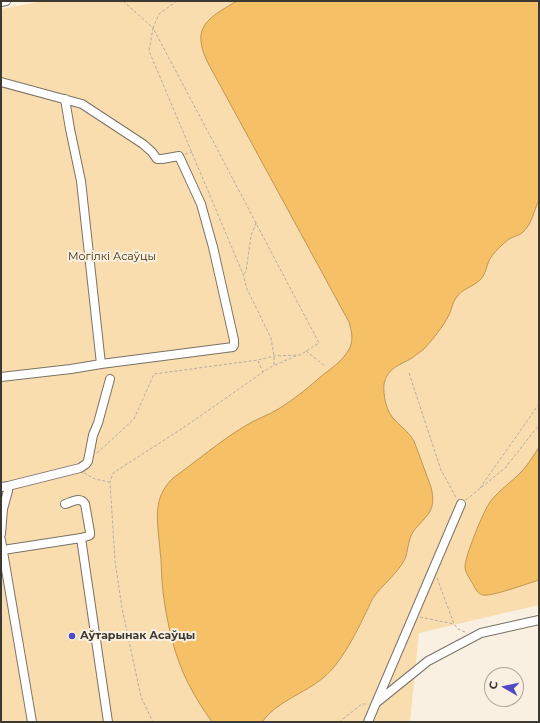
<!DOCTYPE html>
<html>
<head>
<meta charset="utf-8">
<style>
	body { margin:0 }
	#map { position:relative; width:540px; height:723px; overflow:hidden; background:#f9f0e1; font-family:Montserrat,sans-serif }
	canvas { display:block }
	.frame { position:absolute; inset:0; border:2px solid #3c3832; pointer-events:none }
	.north { position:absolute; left:484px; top:667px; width:40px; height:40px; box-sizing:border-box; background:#f9f0e1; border:1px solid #ada69b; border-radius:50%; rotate:279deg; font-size:11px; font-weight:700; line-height:16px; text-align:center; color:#3c3832 }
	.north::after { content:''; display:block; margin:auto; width:14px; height:18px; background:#4f4cc3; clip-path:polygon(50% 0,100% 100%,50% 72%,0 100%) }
</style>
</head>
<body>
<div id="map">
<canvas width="540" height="723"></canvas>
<div class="frame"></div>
<div class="north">С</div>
</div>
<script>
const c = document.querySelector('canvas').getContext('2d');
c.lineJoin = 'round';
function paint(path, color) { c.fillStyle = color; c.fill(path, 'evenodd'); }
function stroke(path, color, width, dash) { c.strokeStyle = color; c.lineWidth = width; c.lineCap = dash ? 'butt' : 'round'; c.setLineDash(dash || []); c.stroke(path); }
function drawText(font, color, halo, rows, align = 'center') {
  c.font = font + ' Montserrat,sans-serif'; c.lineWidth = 4; c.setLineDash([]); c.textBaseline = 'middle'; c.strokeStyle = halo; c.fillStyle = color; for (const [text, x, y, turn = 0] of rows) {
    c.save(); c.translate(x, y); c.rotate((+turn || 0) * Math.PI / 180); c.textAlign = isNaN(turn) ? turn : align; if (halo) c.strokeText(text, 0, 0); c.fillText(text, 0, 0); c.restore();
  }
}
paint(new Path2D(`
	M43 1H539V605L419 633 410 722H1V9Z`), '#faddaf');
const water = new Path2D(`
	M237 1H539V200C534 210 532 224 523 232 519 236 514 236 509 239 503 244 496 250 492 256 486 263 487 274 480 280 473 287 461 289 456 298 452 303 452 309 449 315 443 327 433 339 424 349 420 352 416 355 412 358 400 365 387 368 384 384 383 395 386 410 393 418 401 427 408 431 414 441L431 487C434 499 434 509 425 518 421 523 416 527 413 532 408 540 408 551 405 559 397 574 383 584 373 598 361 622 345 660 323 678 304 694 277 701 262 722H212C203 709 195 697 188 683 174 655 167 623 163 592 161 578 162 564 160 550 158 523 151 499 173 478 197 461 220 441 245 426 256 419 269 415 280 408 296 398 310 386 324 374 332 368 342 361 348 351 354 342 352 332 349 322L208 63C190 27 208 18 237 1Z
	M539 447V580C529 583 491 597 483 595 478 594 475 589 473 584 470 579 466 574 465 568 464 558 484 510 490 502 499 490 513 481 523 470 529 463 534 455 539 447Z`);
paint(water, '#f5c066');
stroke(water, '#be9756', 1);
const minor = new Path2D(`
	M1 2 6 1
	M1 82 82 104 143 144 152 152 157 159H162L179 156 201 204 213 247 234 340V345L233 347 101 364 71 369 1 377
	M65 99 70 129 81 181 101 364
	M8 486 80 468 86 464 88 461 93 435 98 423 110 379
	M1 487 8 486V491L3 509 1 534
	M65 504C72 502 80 496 85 504L90 532V535L88 536 81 538
	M1 540 32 722
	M3 550 81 538 108 722
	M376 703 461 504
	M368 722 376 703 428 661 481 633 539 620`);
stroke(minor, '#7a7265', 10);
stroke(new Path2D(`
	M123 1 153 28 149 51 243 274 247 289 271 338 274 356V365L263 372 186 426 113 473 110 482 115 561 122 608 141 697 153 722
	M185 154 192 152
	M244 274 246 271 251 236 256 223
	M306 351 325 366
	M258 361 263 372
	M275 365 298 355
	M409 373 441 470 457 499
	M97 453 134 419 154 374 258 360 274 356 300 355 319 343 215 145 153 28 159 14 177 1
	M84 473 95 479 109 482
	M480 488 539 404
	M466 500 505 468 539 425
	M437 578 454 624 458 629 467 633
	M420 617 454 624
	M339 722 362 704H368`), '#b4ada1', 1, [3, 2]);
stroke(minor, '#fff', 8);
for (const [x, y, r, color] of [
	[72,636,4,"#4f4cc3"]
]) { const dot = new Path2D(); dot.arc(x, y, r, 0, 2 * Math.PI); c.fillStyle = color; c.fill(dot); stroke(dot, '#f9f0e1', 1.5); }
drawText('11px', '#3f2a02', '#f9f0e1', [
	["Могілкі Асаўцы",112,257]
]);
drawText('bold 11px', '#3c3832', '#f9f0e1', [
	["Аўтарынак Асаўцы",80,636]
], 'left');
</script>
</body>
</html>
